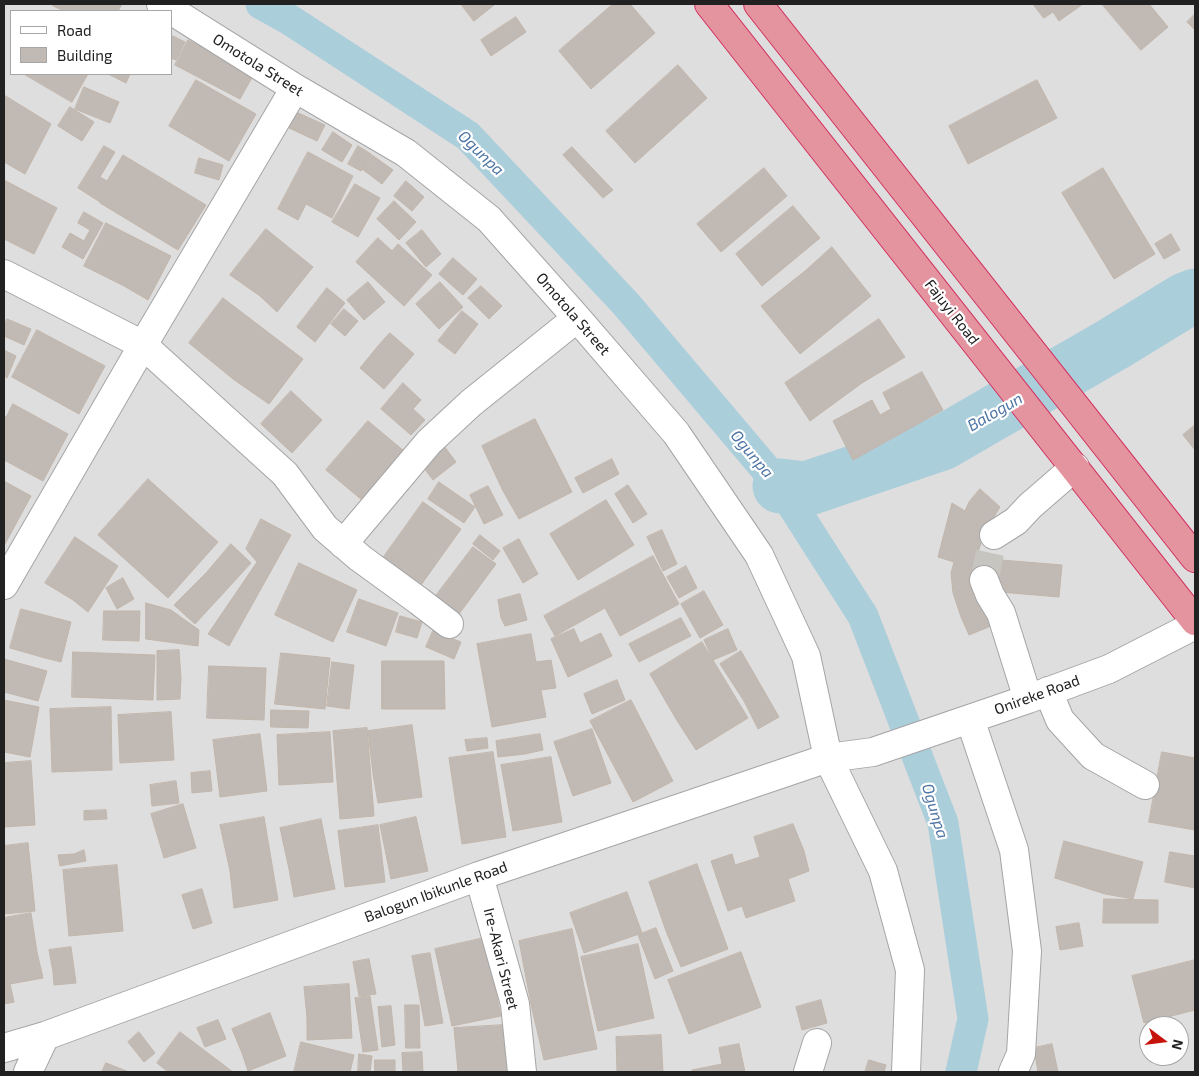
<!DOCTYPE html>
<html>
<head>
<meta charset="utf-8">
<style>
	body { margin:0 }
	#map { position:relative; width:1199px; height:1076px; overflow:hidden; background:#f0eee8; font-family:"Exo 2",sans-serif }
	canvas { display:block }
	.frame { position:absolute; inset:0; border:5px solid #212121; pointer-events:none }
	.legend { position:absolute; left:10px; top:10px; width:162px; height:65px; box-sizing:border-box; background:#fff; border:1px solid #a6a6a6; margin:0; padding:6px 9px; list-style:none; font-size:15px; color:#212121 }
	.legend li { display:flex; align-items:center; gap:10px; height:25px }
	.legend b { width:25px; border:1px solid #a6a6a6 }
	.north { position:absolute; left:1139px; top:1016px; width:50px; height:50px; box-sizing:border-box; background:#fff; border:1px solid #a6a6a6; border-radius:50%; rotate:105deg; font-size:14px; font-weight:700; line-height:20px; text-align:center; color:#212121 }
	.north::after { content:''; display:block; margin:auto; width:18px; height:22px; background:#c7140b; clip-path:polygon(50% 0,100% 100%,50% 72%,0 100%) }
</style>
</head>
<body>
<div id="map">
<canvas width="1199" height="1076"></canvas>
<div class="frame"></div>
<ul class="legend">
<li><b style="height:6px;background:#fff"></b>Road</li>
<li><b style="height:14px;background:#c1bab4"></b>Building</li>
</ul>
<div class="north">N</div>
</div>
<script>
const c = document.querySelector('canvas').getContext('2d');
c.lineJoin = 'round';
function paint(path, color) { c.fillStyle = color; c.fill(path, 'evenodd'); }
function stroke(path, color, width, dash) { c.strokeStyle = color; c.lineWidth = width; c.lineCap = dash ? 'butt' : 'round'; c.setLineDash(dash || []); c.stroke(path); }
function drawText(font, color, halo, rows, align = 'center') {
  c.font = font + ' "Exo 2",sans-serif'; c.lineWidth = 4.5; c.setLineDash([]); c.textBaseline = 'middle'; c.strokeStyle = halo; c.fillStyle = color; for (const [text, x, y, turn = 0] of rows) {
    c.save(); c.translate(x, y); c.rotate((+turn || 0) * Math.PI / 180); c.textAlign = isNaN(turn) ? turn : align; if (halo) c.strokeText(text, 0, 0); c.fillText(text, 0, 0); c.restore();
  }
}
paint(new Path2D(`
	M4 4H1195V1072H4ZM11 11H171V74H11ZM1149 1026H1179V1056H1149Z`), '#dfdede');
stroke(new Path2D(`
	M261 4 290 20 468 136 626 304 780 486 863 616 943 823 973 1019 961 1072`), '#abcedb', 31);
stroke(new Path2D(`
	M780 486 806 489 942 443 1115 343 1185 300 1195 296`), '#abcedb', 55);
const building = new Path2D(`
	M54 4H122L118 11H64L53 6Z
	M461 4H493L494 5 474 21Z
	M613 4H630L655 33 591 89 559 51Z
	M1033 4H1083L1059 21 1053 12 1044 18Z
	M1102 4H1149L1168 27 1141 50Z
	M1195 14V30L1187 22Z
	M516 17 526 32 491 56 481 40Z
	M173 36 185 42 176 60 171 58V39Z
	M188 40 254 74 240 99 175 65Z
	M678 65 707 98 635 163 606 131Z
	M24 74H88L72 102Z
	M111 74H130L126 83 110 75Z
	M196 80 256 114 229 161 169 126Z
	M1037 80 1057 118 968 164 949 126Z
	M84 87 119 102 110 123 75 109Z
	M4 95 51 124 25 174 4 162Z
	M70 107 94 122 82 141 58 126Z
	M294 111 325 125 317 141 287 127Z
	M333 132 352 145 342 162 322 150Z
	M104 146 115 152 100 177 107 181 123 155 206 205 178 250 100 203V202L78 188Z
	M358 146 371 154 361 171 348 164Z
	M572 147 613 190 603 198 563 155Z
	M308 152 353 176 332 218 306 204 298 220 278 209Z
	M372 155 393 170 382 184 362 169Z
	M199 158 223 165 219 180 195 173Z
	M764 168 787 196 721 252 697 224Z
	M1103 168 1155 254 1114 279 1062 193Z
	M4 180 57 208 34 254 4 239Z
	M406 181 424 197 412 211 394 196Z
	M355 184 380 198 358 237 332 222Z
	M394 201 416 222 399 240 377 219Z
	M793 206 820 238 762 286 736 254Z
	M84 212 103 223 83 259 62 247 70 233 84 241 90 230 78 223Z
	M106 223 171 256 148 300 124 286 84 266Z
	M266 229 313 267 277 312 260 296 230 275Z
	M422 230 441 254 426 267 406 243Z
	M1171 234 1180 250 1164 259 1155 244Z
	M378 238 392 251 398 244 432 275 404 306 356 262Z
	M832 247 871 296 800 354 761 306 805 271Z
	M453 258 477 279 463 295 439 274Z
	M368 282 385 302 364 320 347 300Z
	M440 282 463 307 439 329 416 304Z
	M481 286 502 306 489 319 468 298Z
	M327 288 345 303 315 342 297 327Z
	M223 298 303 359 269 404 233 379 189 343Z
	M344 309 358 321 345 336 331 324Z
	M462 311 478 324 455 354 438 341Z
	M7 319 31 329 24 345 4 336V327Z
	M879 319 905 357 862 383 810 421 785 383Z
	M37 330 105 366 79 414 12 377Z
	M390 333 414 354 384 389 360 368 378 346Z
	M4 350 16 356 7 378 4 376Z
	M922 372 943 410 853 460 833 421 872 400 880 415 891 409 883 393Z
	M403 383 421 400 413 409 425 420 411 435 381 409Z
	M291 391 322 420 292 453 261 424Z
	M13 404 68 434 43 481 4 460V416L6 417Z
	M535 419 572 492 519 519 503 491 482 446Z
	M368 421 410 456 368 505 326 470Z
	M1195 425V450L1183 435Z
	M441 442 456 462 433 480 418 460Z
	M612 459 619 474 583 493 575 478Z
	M148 479 218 542 168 598 98 535Z
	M4 481 31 496 5 544 4 543Z
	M439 482 475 507 464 523 428 499Z
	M628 485 647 514 633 523 615 494Z
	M488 486 503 515 484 524 470 495Z
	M980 489 1000 507 985 532 978 552 976 568V584L980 603 991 626 969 635 961 617 953 593 951 573 954 562 938 557 952 503 965 511 969 502Z
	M606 500 634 545 578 580 550 534Z
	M423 502 461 529 421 585 383 558Z
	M261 519 291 535 229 646 208 634 257 562 246 549Z
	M662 530 677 564 663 571 647 537Z
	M480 535 500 551 493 560 473 544Z
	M75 537 118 566 88 612 73 600 45 583Z
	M519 539 538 574 523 583 503 548Z
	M231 544 251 563 195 624 174 605 206 573Z
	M473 547 496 564 459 614 435 597Z
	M653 556 679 604 620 636 605 608 555 636 544 616Z
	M1001 560 1062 565 1059 597 999 592Z
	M299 563 357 590 333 642 275 615Z
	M686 566 697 588 679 598 667 577Z
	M123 578 134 599 117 609 106 588Z
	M704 591 723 625 700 638 681 604Z
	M520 594 527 620 505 626 501 618 498 600Z
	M359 599 398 613 386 646 347 632Z
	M146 603 171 610 199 630 198 646 146 639Z
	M21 609 71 622 61 662 45 658 10 648Z
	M104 611H140L139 641 103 640Z
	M400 616 422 622 417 638 396 632Z
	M681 618 691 636 639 662 629 644Z
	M574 629 580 643 601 633 612 656 568 677 551 639Z
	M728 629 737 650 713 660 704 640Z
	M433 631 461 642 454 659 426 647Z
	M531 634 536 662 551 660 556 688 541 690 546 717 492 727 477 644Z
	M702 642 748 718 696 750 676 719 650 674Z
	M179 650 181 678 180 699 157 700V651Z
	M741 651 779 717 758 729 744 701 720 664Z
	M73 652 155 655 153 700 72 697Z
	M281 653 330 658 325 709 275 704Z
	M4 659 47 671 38 701 4 692Z
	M382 661H444L445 709H382Z
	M332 662 354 665 349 709 327 706Z
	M209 666 266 668 264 720 207 718Z
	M617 680 625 700 592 714 584 694Z
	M4 700 39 707 30 757 4 752Z
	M631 700 673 781 633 802 590 721Z
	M111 707 112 770 52 772 50 709Z
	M271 710 309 711 308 728 271 727Z
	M171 712 174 760 120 763 118 715Z
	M412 725 422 797 378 803 373 774 368 731Z
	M367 728 374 816 340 819 333 731Z
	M592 729 611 783 573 796 554 742Z
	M330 732 333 782 279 785 277 735Z
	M260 734 267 791 220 797 213 740Z
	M540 734 543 750 525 754 498 757 496 741Z
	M487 738 488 748 467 751 465 740Z
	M493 752 506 837 462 844 449 758Z
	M1162 752 1195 758V830L1149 822Z
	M551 757 562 822 513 831 501 765Z
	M31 761 35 825 4 827V763Z
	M210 771 212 791 192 793 191 773Z
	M176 781 179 803 152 806 150 785Z
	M183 804 196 848 164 858 151 814Z
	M106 810 107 819 84 820V811Z
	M264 817 278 900 234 908 230 871 220 825Z
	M416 817 428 871 391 879 380 825Z
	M321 819 335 889 294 897 289 869 280 828Z
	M793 824 804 851 809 871 788 879 795 901 746 918 742 906 728 911 711 861 732 854 735 865 760 857 754 837Z
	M378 825 385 882 345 887 338 831Z
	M1064 841 1143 862 1133 899 1105 894 1055 878Z
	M28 843 35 911 4 914V846Z
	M84 850 86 861 60 866 58 855 74 854Z
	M1170 852 1195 856V888L1165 882Z
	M697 864 728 949 681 967 666 931 649 882Z
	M117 865 123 931 69 936 63 870Z
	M202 889 212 923 193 929 182 895Z
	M627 892 642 933 584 953 570 913Z
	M1104 899 1158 900V923H1103Z
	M31 913 37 952 43 978 10 984 14 1002 4 1004V918Z
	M1079 923 1083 946 1060 950 1056 927Z
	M656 928 673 971 655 979 638 935Z
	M572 929 597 1049 544 1060 532 1009 519 941Z
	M484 938 501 1016 452 1026 435 949Z
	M638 944 654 1018 598 1031 581 957Z
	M71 947 76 983 54 985 53 972 49 950Z
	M741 952 761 1007 689 1034 668 980Z
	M430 953 443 1023 425 1026 412 956Z
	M369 959 376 994 359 996 353 962Z
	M1195 960V1010L1144 1023 1132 976Z
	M349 984 352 1038 307 1040V1018L304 987Z
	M370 996 378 1050 363 1052 355 998Z
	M821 1000 827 1023 802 1030 796 1007Z
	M405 1005H419L420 1048H406Z
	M391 1006 395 1045 382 1047 378 1007Z
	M270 1013 286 1056 248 1071 242 1053 232 1029Z
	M218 1020 226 1039 205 1047 197 1028Z
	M504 1025 516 1072H458L454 1028Z
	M139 1032 155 1053 144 1062 128 1042Z
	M180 1032 233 1072H168L157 1063Z
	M661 1035 663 1072H617L616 1037Z
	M301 1042 354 1055 350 1072H294Z
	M739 1044 745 1072H693L692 1070 722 1064 719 1048Z
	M1052 1044 1058 1072H1038L1034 1048Z
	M422 1052 423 1072H403L402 1053Z
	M359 1054 372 1056 370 1072H358Z
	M375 1060H395V1072H375Z
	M869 1060 886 1065 884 1072H865Z
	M106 1063 129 1072H102Z`);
paint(building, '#c1bab4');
stroke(building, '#c2b6ab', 1);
stroke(new Path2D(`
	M984 580 994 535`), '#c7c5c0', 28, [28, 14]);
const minor = new Path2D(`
	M161 4 295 88 406 153 489 219 577 318 676 433 759 555 806 656 828 758 883 871 910 970 906 1072
	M4 274 143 345 285 474 325 528 360 558 419 601 449 624
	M994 535 1016 521 1030 506 1075 467
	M343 544 429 442 471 403 577 318
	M984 580 990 595 1001 613 1028 699
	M4 585 143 345 295 88
	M1048 691 1060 720 1093 756 1145 785
	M970 719 1014 850 1027 951 1021 1054 1013 1072
	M479 876 515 1004 522 1072
	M4 1048 45 1036 479 876 828 758 873 752 1028 699 1109 669 1195 625
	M28 1072 45 1036
	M808 1072 817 1043`);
const highway = new Path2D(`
	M709 4 1195 621
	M758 4 1195 558`);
stroke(minor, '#a5a5a5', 30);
stroke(highway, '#d23160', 30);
stroke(minor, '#fff', 28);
stroke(highway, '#e3949f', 28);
drawText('15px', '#212121', '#fff', [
	["Omotola Street",258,65,32],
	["Fajuyi Road",952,312,52],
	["Omotola Street",573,314,49],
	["Onireke Road",1037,695,-20],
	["Balogun Ibikunle Road",436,892,-20],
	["Ire-Akari Street",501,959,76]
]);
drawText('italic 16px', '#4e75a4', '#fff', [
	["Ogunpa",481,153,44],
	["Balogun",995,412,-30],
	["Ogunpa",752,454,50],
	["Ogunpa",935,811,73]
]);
</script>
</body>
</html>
